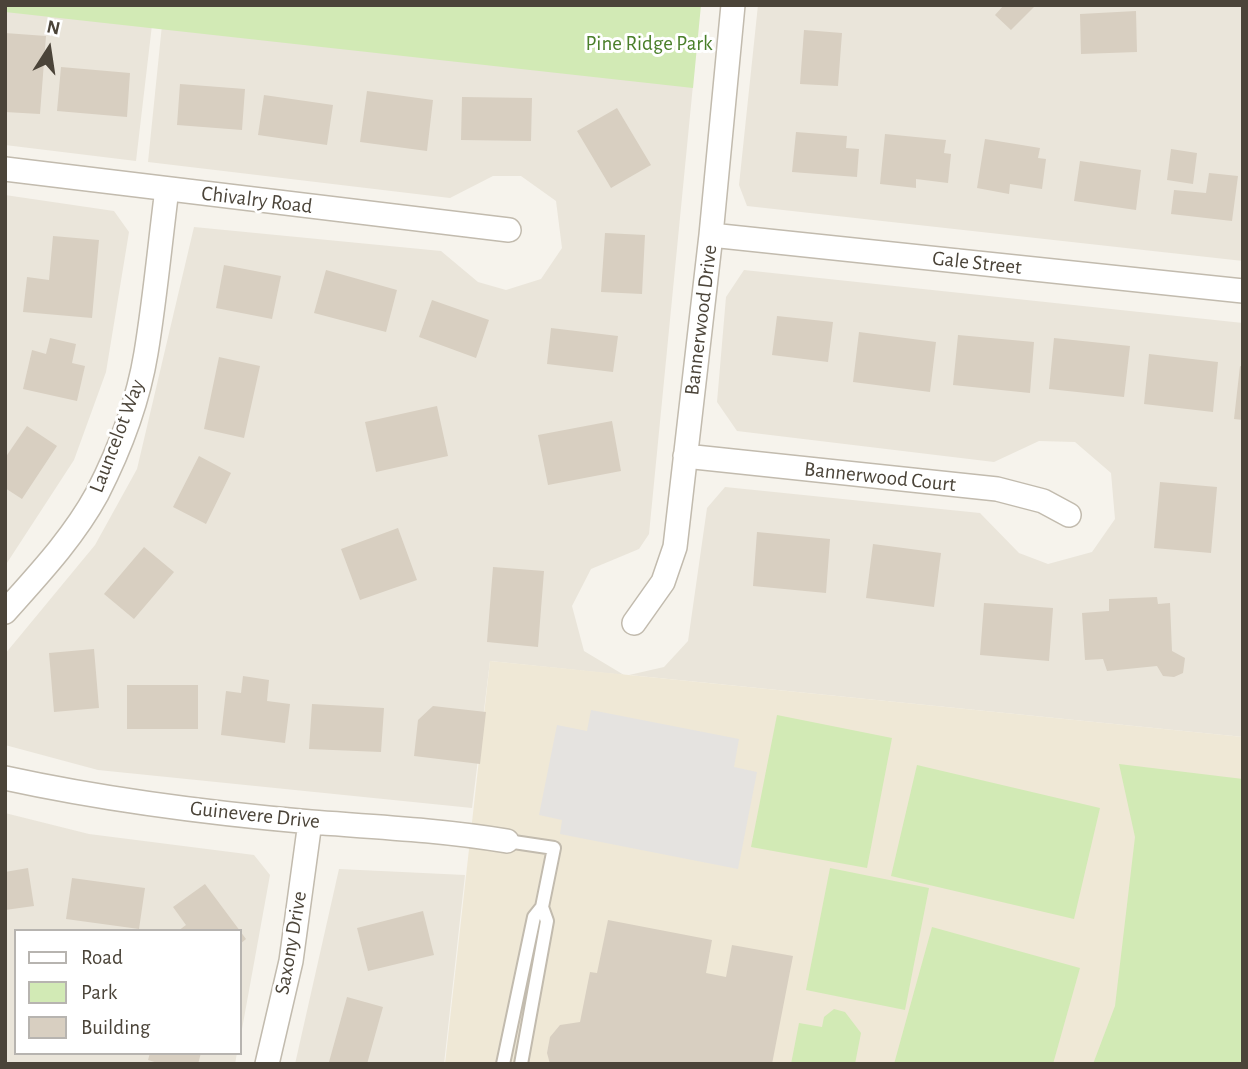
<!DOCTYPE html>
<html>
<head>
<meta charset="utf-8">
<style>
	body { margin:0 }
	#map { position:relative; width:1248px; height:1069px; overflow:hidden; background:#f6f3ec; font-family:"Alegreya Sans",sans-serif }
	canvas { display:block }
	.frame { position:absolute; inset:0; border:7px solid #4b4439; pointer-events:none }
	.legend { position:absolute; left:14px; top:929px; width:228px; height:126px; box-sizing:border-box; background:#fff; border:2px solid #b7b4b0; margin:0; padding:9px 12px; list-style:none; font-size:21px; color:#4b4439 }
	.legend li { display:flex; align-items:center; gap:14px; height:35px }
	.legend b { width:35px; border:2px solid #b7b4b0 }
	.north { position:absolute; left:14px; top:14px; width:70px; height:70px; -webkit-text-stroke:5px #fff; paint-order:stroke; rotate:12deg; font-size:19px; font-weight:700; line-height:28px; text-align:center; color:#4b4439 }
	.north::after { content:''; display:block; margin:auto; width:24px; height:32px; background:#4b4439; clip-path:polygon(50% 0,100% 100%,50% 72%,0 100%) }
</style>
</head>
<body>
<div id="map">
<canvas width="1248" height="1069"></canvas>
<div class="frame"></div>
<ul class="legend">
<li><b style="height:9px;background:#fff"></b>Road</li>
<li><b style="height:19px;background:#d2eab5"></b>Park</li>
<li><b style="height:19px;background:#d8cfc1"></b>Building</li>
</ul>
<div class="north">N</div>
</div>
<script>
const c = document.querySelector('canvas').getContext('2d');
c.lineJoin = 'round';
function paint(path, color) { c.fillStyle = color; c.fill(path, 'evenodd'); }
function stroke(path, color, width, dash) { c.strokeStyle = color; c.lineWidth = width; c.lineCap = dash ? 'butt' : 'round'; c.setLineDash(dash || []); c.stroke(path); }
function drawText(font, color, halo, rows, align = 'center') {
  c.font = font + ' "Alegreya Sans",sans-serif'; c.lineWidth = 6; c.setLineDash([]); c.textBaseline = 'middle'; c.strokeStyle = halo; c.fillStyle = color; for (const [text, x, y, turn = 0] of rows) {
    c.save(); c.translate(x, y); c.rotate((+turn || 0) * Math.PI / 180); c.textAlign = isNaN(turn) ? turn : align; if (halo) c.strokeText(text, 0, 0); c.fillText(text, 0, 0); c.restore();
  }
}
paint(new Path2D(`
	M758 5H1243V261L747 206 739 185Z
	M5 7 152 25 136 161 5 145Z
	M162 25 693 85 649 534 639 549 591 569 572 606 584 651 624 675 490 661 472 808 98 770 5 745V654L95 545 137 469 194 227 441 251 478 282 506 290 541 279 562 248 556 201 521 176H493L450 198 148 162Z
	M5 195 114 211 129 232 106 372 74 460 5 566Z
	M744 270 1243 323V737L629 675 664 667 688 641 707 508 725 487 980 513 1019 553 1048 564 1092 552 1115 519 1111 473 1075 442 1039 441 994 462 737 431 717 402 726 297Z
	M5 813 89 834 254 855 270 875 240 1040V931H16V1053H237L235 1064H5Z
	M339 869 465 875 444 1064H295Z`), '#eae5da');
paint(new Path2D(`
	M490 661 1243 737V822L1221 1064H445Z`), '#efe8d6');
paint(new Path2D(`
	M5 5H701L693 88 5 12Z
	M777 715 892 738 867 868 751 847Z
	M1119 764 1243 779V1064H1093L1115 1006 1135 837Z
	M917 765 1100 808 1074 919 891 876Z
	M830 868 929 888 905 1010 806 990Z
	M932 927 1080 968 1053 1064H894Z
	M834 1009 845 1012 861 1033 855 1064H791L799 1023 822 1027 824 1017Z`), '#d2eab5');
paint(new Path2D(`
	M591 710 739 739 734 767 757 772 738 869 560 834 562 820 539 815 557 725 587 731Z`), '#e5e3e0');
paint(new Path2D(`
	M1004 5H1036L1011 30 995 15Z
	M1136 11 1137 52 1081 54 1080 14Z
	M804 30 842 33 838 86 800 84Z
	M5 33 46 36 40 114 5 112Z
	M61 67 130 73 127 117 57 111Z
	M180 84 245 89 242 130 177 125Z
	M367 91 433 100 427 151 360 142Z
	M264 95 333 105 327 145 258 135Z
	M462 97 532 98 531 141 461 140Z
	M617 108 651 165 611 188 577 131Z
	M796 132 847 136 846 148 859 149 857 177 792 172Z
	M885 134 946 140 944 153 951 154 948 183 916 179V188L880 184Z
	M985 139 1040 148 1038 158 1046 159 1042 189 1010 184 1009 194 977 188Z
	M1171 149 1197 153 1193 184 1167 180Z
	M1080 161 1141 170 1136 210 1074 201Z
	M1209 173 1238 176 1232 221 1171 214 1174 190 1206 193Z
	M605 233 645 235 642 294 601 292Z
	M53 236 99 240 92 318 23 312 27 277 49 280Z
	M224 265 281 276 272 319 216 308Z
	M326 270 397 290 386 332 314 313Z
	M432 300 489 320 476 358 419 337Z
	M777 316 833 322 828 362 772 355Z
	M551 328 618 336 613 372 547 364Z
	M859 332 936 342 930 392 853 382Z
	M958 335 1034 342 1030 393 953 385Z
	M50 338 76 344 72 363 85 366 77 401 23 389 32 350 46 354Z
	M1054 338 1130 346 1124 397 1049 389Z
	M1149 354 1218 362 1213 412 1144 404Z
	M219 357 260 366 244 438 204 429Z
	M1240 366 1243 367V420L1234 419Z
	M437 406 448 456 376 472 365 422Z
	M612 421 621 471 548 485 538 435Z
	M27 426 57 446 22 499 5 488V458Z
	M199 456 231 473 206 524 173 507Z
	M1160 482 1217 487 1211 553 1154 548Z
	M398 528 417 580 360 600 341 549Z
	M757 532 830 539 826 593 753 586Z
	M873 544 941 553 934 607 866 598Z
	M144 547 174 572 134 619 104 594Z
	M493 567 544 571 538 647 487 642Z
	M1157 597 1158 604 1170 603 1172 651 1185 658 1183 673 1174 677 1163 676 1157 666 1107 671 1103 659 1085 660 1082 613 1109 611V599Z
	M984 603 1053 608 1049 661 980 655Z
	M94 649 99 708 54 712 49 653Z
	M243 676 269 680 267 701 290 704 285 743 221 735 226 691 241 693Z
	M127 685H198V729H127Z
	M312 704 384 708 381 752 309 749Z
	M433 706 486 712 480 764 414 756 418 720Z
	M28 868 34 906 5 910V872Z
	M72 878 145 888 139 929 66 919Z
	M205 884 246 939 240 944V931H178L186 925 173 907Z
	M423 911 434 955 368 971 357 928Z
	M608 920 712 940 706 973 726 977 732 945 793 956 772 1064H550L547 1053 550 1037 560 1025 580 1022 590 972 597 973Z
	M347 997 383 1007 367 1064 329 1062Z
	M150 1053H201L198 1064H161L148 1060Z`), '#d8cfc1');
const service = new Path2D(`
	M503 1064 534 917 542 907 554 848 507 841
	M521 1064 547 921 542 907`);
const minor = new Path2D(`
	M5 169 509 230
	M711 235 1243 291
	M685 456 997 489 1043 501 1069 515
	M5 612C38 575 73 538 97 494 119 451 138 402 146 353 155 299 160 243 167 189
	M634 623 663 582 675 547 711 235 733 5
	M5 778C106 800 208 813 311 822 377 827 440 830 507 841
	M267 1064 291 961 310 822`);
stroke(service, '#c2bbae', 16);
stroke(minor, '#c2bbae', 26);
stroke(service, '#fff', 12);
stroke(minor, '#fff', 23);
drawText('21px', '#4a7f2a', '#fff', [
	["Pine Ridge Park",649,44]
]);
drawText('21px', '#4b4439', '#fff', [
	["Chivalry Road",257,200,7],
	["Gale Street",977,263,6],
	["Bannerwood Drive",701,320,-83],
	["Launcelot Way",117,436,-69],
	["Bannerwood Court",880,477,6],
	["Guinevere Drive",255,815,6],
	["Saxony Drive",291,943,-80]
]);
</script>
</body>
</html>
